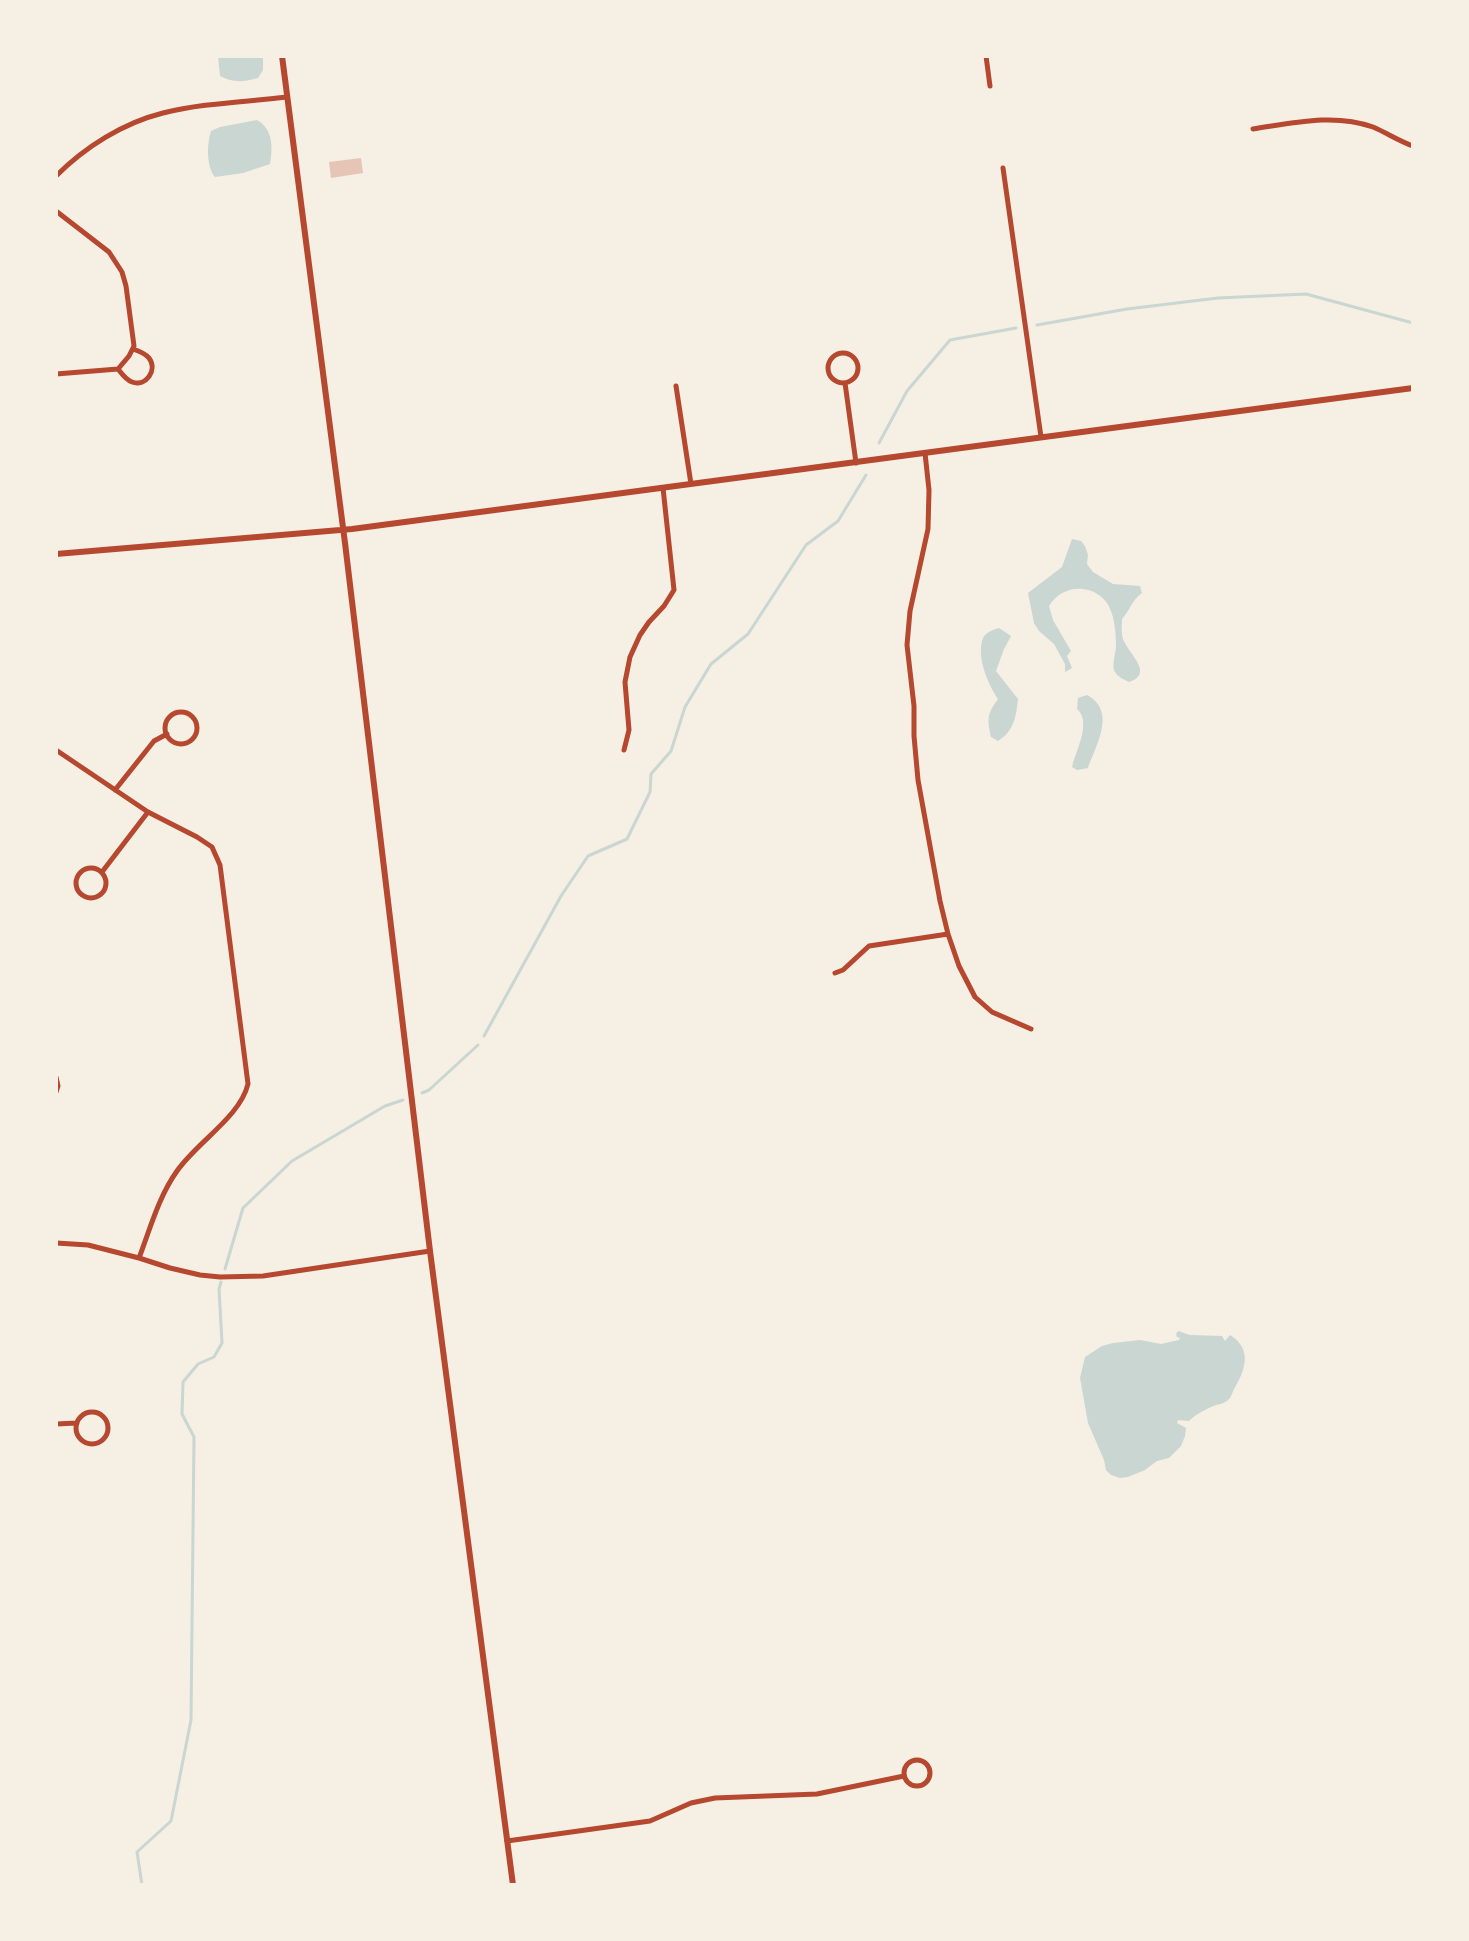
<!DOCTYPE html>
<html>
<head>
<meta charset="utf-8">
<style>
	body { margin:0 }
	#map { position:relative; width:1469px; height:1941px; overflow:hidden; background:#f6efe4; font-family:Georgia,serif }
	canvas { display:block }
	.frame { position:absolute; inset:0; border:58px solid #f6efe4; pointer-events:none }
</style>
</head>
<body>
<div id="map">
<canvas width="1469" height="1941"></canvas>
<div class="frame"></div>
</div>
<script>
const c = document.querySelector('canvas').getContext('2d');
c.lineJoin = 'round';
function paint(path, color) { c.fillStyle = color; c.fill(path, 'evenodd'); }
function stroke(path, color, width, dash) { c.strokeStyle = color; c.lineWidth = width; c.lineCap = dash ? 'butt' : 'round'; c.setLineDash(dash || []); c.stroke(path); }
paint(new Path2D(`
	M218 56H263V70L258 78C244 82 233 83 220 76Z
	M257 120C273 129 273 147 270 164L243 173 215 177C206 166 207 144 211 131L220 127Z
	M1072 539 1081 541 1085 546 1088 555 1087 564 1093 572 1113 584 1140 586 1142 593C1132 600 1130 610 1122 619 1122 626 1121 632 1123 639 1128 653 1155 674 1129 682 1123 679 1117 677 1114 670 1112 662 1116 653 1116 645 1116 636 1115 623 1112 614 1104 584 1064 580 1049 606L1053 620 1071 651 1067 656 1072 668 1065 672V664L1054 644 1039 631 1034 623 1028 593 1062 567Z
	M999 628 1011 636 1004 649 996 671 1018 699C1016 717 1014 731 998 741L991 737C987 719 987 714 998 699 988 684 976 657 983 638 986 632 993 630 999 628Z
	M1087 695C1117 711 1096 745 1088 768L1077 770 1072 767C1076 750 1092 722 1077 709L1078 698Z
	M1178 1331 1190 1335 1222 1336 1225 1341 1230 1335C1253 1349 1245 1371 1234 1389 1232 1393 1231 1398 1228 1400 1227 1402 1218 1405 1216 1405 1206 1409 1196 1414 1189 1421L1178 1420 1177 1423 1186 1428 1185 1436 1181 1446 1169 1458 1157 1461 1145 1470 1128 1477 1120 1478 1111 1475 1106 1470 1104 1460 1088 1423 1080 1378 1085 1357 1102 1346 1113 1343 1140 1340 1161 1344 1179 1340 1180 1338 1177 1337 1176 1334Z`), '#c9d6d2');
stroke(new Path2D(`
	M1037 325 1127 309 1218 298 1306 294 1413 323
	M879 443 907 391 950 340 1016 328
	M484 1036 561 896 588 856 627 839 650 792 651 774 671 751 685 707 711 664 748 634 806 545 838 521 866 475
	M422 1093 429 1090 478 1045
	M225 1269 243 1208 292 1161 385 1106 403 1100
	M142 1885 137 1852 171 1821 191 1720 194 1437 182 1414 183 1382 198 1364 214 1357 222 1343 219 1289 221 1282`), '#c9d6d2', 3);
paint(new Path2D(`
	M361 158 363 173 331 178 329 162Z`), '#e6c5b7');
stroke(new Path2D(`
	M986 56 990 86
	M1253 129C1293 123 1334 113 1373 127 1387 133 1399 141 1413 146
	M1003 168 1041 437
	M56 176C85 147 123 123 163 113 203 103 246 102 287 97
	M56 211 109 252 122 272 126 286 134 346 129 356 118 369 56 374
	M828 368a15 15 0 1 1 30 0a15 15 0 1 1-30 0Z
	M118 369C122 374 126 380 132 382 146 387 158 370 149 358 145 353 139 351 133 349
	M845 383 856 463
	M676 386 691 484
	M925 453 929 490 928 529 910 611 907 645 914 706V736L918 780 940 901 948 934 959 966 975 997 992 1012 1031 1029
	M165 728a16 16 0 1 1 32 0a16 16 0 1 1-32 0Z
	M56 750 148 812 197 837 212 847 220 865 248 1084C240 1117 197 1142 177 1171 159 1196 150 1229 139 1258
	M624 750 629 730 625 682 630 657 640 635 649 622 664 606 674 590 663 488
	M115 790 154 741 167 734
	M76 883a15 15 0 1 1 30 0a15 15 0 1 1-30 0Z
	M102 872 148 812
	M835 973 843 970 869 946 948 934
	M56 1077 58 1086 56 1092
	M56 1243 88 1245 139 1258 170 1268 200 1275 220 1277 263 1276 430 1251
	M76 1428a16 16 0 1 1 32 0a16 16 0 1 1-32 0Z
	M56 1424 77 1423
	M904 1773a13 13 0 1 1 26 0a13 13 0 1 1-26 0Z
	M507 1841 650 1821 691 1803 715 1798 817 1794 904 1776`), '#b5482f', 5);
stroke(new Path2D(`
	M282 56 345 543 430 1251 513 1885
	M56 554 352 529 1413 388`), '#b5482f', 6);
</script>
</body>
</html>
